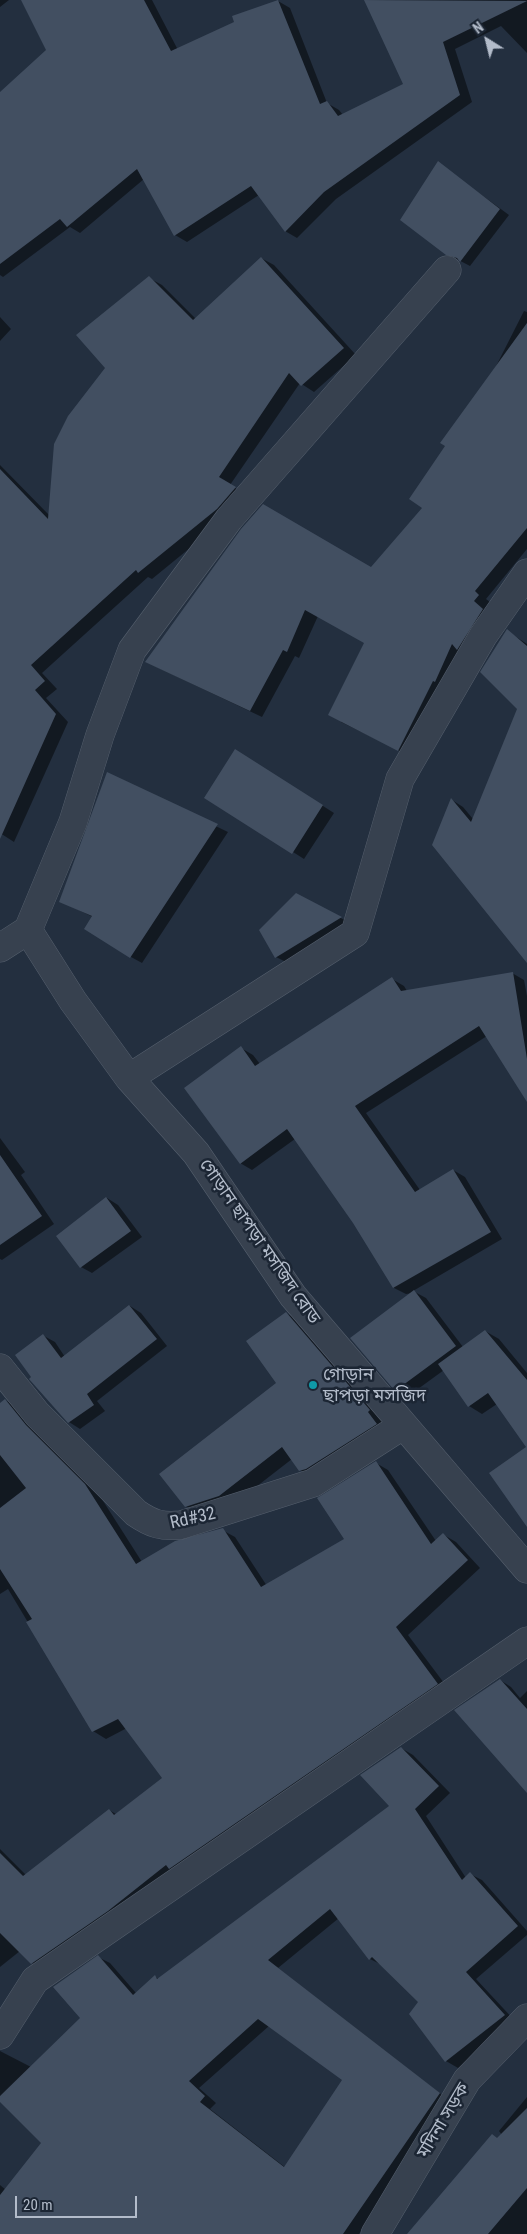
<!DOCTYPE html>
<html>
<head>
<meta charset="utf-8">
<style>
	body { margin:0 }
	#map { position:relative; width:527px; height:2234px; overflow:hidden; background:#232f3f; font-family:"Roboto Condensed",sans-serif }
	canvas { display:block }
	.north { position:absolute; left:462px; top:15px; width:50px; height:50px; -webkit-text-stroke:4px #1c2634; paint-order:stroke; rotate:324deg; font-size:14px; font-weight:700; line-height:20px; text-align:center; color:#b3bcca }
	.north::after { content:''; display:block; margin:auto; width:18px; height:22px; background:#b3bcca; clip-path:polygon(50% 0,100% 100%,50% 72%,0 100%) }
	.scale { position:absolute; left:15px; top:2196px; width:122px; height:22px; box-sizing:border-box; border:2px solid #b3bcca; border-top:0; padding-left:6px; font-size:15px; line-height:18px; white-space:nowrap; color:#b3bcca; -webkit-text-stroke:4px #1c2634; paint-order:stroke }
</style>
</head>
<body>
<div id="map">
<canvas width="527" height="2234"></canvas>
<div class="north">N</div>
<div class="scale">20 m</div>
</div>
<script>
const c = document.querySelector('canvas').getContext('2d');
c.lineJoin = 'round';
function paint(path, color) { c.fillStyle = color; c.fill(path, 'evenodd'); }
function stroke(path, color, width, dash) { c.strokeStyle = color; c.lineWidth = width; c.lineCap = dash ? 'butt' : 'round'; c.setLineDash(dash || []); c.stroke(path); }
function drawText(font, color, halo, rows, align = 'center') {
  c.font = font + ' "Roboto Condensed","Noto Sans Bengali",sans-serif'; c.lineWidth = 5; c.setLineDash([]); c.textBaseline = 'middle'; c.strokeStyle = halo; c.fillStyle = color; for (const [text, x, y, turn = 0] of rows) {
    c.save(); c.translate(x, y); c.rotate((+turn || 0) * Math.PI / 180); c.textAlign = isNaN(turn) ? turn : align; if (halo) c.strokeText(text, 0, 0); c.fillText(text, 0, 0); c.restore();
  }
}
paint(new Path2D(`
	M0 0H9L0 7Z
	M22 0H152L178 50 278 1 290 8 327 103 339 110 343 115 405 85 365 0H527V53L501 26 455 49 472 102 336 199 297 238 285 231 259 195 187 242 175 235 144 179 80 233 70 227 3 277 0 275V94L48 51Z
	M438 163 509 215 470 266 447 254Z
	M261 258 274 265 356 355 314 392 300 383 230 485 247 495 229 516 152 579 148 577 42 673 57 689 46 698 68 722 14 842 0 833V465L50 516 106 368 149 278 162 285 196 319Z
	M524 311 527 312V549L486 599 490 602 485 609 494 616 410 756 341 722 366 642 318 616 299 658 295 656 262 717 146 662 372 569 424 508Z
	M0 317 11 329 0 341Z
	M507 631 527 644V893L518 944 452 800 463 807 473 819 518 708Z
	M246 757 334 813 304 859 293 852Z
	M107 774 228 832 142 963 131 957 93 917 60 901Z
	M296 894 352 924 288 963 276 957Z
	M512 973 524 980 527 996V1100L487 1036 366 1113 420 1190 453 1170 465 1177 502 1239 413 1291 426 1298 463 1347 485 1331 499 1339 527 1373V1447L497 1404 482 1414 469 1406 444 1370 407 1397 396 1390 352 1339 413 1293 406 1294 394 1288 354 1222 295 1139 252 1170 240 1163 241 1048 253 1055 260 1064 392 979 404 986 407 991Z
	M0 1138 25 1172 21 1175 54 1224 2 1260 0 1259Z
	M107 1198 118 1205 142 1237 92 1273 81 1267Z
	M130 1306 141 1313 167 1346 97 1401 105 1411 80 1429 69 1422 31 1379 44 1336 55 1342 65 1357Z
	M286 1313 301 1322 384 1419 391 1432 315 1479 300 1470 292 1459 234 1504 201 1515 186 1506 278 1383Z
	M5 1400 18 1408 98 1493 142 1562 222 1530 235 1537 267 1586 346 1539 376 1463 388 1470 436 1541 444 1535 456 1542 480 1568 408 1635 450 1691 45 1970 32 1963 20 1951 0 1967V1849L26 1875 109 1810 116 1814 163 1778 127 1728 106 1739 93 1731 8 1589 0 1594V1405Z
	M500 1680 511 1687 520 1698 527 1691V1791Z
	M401 1748 413 1755 450 1793 426 1816 466 1878 470 1874 482 1880 527 1931V1935L476 1979 516 2022 458 2068 446 2061 411 2014 419 2002 382 1965 370 1959 339 1918 278 1968 450 2101 359 2234H0V2185L6 2190 42 2143 0 2100V2051L31 2067 81 2018 98 1957 110 1963 136 1993 155 1977 159 1979 391 1806ZM269 2026 344 2080 286 2168 210 2109 216 2103 199 2088Z
	M527 2097V2234H409L502 2135 499 2131Z`), '#0007');
paint(new Path2D(`
	M21 0H144L171 51 234 22 232 16 278 0 320 104 327 101 338 116 403 84 364 0 527 1 443 42 460 95 324 192 285 232 251 186 174 236 137 169 67 227 60 219 0 264V92L46 50Z
	M438 161 500 209 460 262 457 258 446 255 400 220Z
	M261 257 344 348 301 386 289 373 219 477 236 487 217 509 138 573 136 570 31 665 45 681 35 690 56 714 0 839V469L48 519 54 444 68 416 105 368 76 335 149 276 193 320Z
	M527 323V528L475 591 479 595 474 601 483 609 457 650 452 644 435 682 433 681 398 751 328 715 364 643 305 610 287 652 283 650 250 711 145 662 241 529 263 504 371 567 422 508 409 499 445 446 440 443Z
	M507 629 527 646V963L432 845 451 798 471 822 517 709 480 672Z
	M235 749 323 805 292 854 204 798Z
	M107 772 218 824 130 958 84 929 92 916 59 902Z
	M296 893 342 917 275 958 259 930Z
	M513 972 527 1059V1102L479 1026 355 1106 415 1192 453 1169 491 1232 393 1288 353 1223 287 1129 240 1164 184 1088 241 1046 255 1066 392 977 401 991Z
	M0 1155 42 1216 0 1245Z
	M106 1197 131 1231 80 1268 56 1236Z
	M414 1290 456 1346 395 1391 350 1338Z
	M129 1305 157 1339 87 1394 94 1405 68 1423 29 1379 31 1377 15 1355 43 1334 61 1358Z
	M286 1312 370 1410 368 1412 377 1424 306 1469 299 1471 282 1447 219 1496 185 1507 159 1474 276 1383 246 1341Z
	M485 1330 527 1380V1527L489 1473 526 1447 488 1393 468 1407 438 1364Z
	M5 1399 26 1425 85 1484 136 1564 175 1541 223 1528 261 1587 344 1539 317 1498 376 1461 431 1544 443 1533 468 1560 396 1627 438 1684 169 1869 166 1865 108 1911 31 1964 0 1933V1853L23 1876 109 1809 114 1815 162 1778 118 1719 92 1732 26 1622 32 1619 0 1569V1508L26 1488 0 1455V1403Z
	M500 1679 527 1709V1793L454 1710Z
	M401 1747 439 1786 415 1809 462 1880 470 1872 518 1926 466 1972 505 2015 445 2062 409 2014 418 2002 372 1957 369 1960 330 1909 268 1960 440 2093 343 2234H0V2195L41 2143 0 2102V2096L80 2018 53 1987 98 1955 133 1995 155 1975 157 1979 389 1806 360 1775ZM258 2019 342 2080 284 2167 200 2102 205 2096 189 2081Z
	M527 2108V2188L488 2234H407L492 2134 497 2138Z`), '#424f61');
const minor = new Path2D(`
	M28 930 73 822 100 735 132 650 229 519 447 270
	M0 948 28 930 73 1001 129 1078 196 1153 293 1296 527 1569
	M129 1078 355 933 400 779 483 636 527 573
	M0 1368 37 1414 136 1513C152 1524 162 1527 181 1525L313 1483 402 1426
	M0 2035 35 1980 527 1641
	M375 2234 467 2080 527 2018`);
stroke(minor, '#555f6d', 29);
stroke(minor, '#37414f', 28);
for (const [x, y, r, color] of [
	[313,1385,5,"#0f9aa8"]
]) { const dot = new Path2D(); dot.arc(x, y, r, 0, 2 * Math.PI); c.fillStyle = color; c.fill(dot); stroke(dot, '#1c2634', 2); }
drawText('18px', '#b3bcca', '#1c2634', [
	["গোড়ান ছাপড়া মসজিদ রোড",259,1242,55],
	["Rd#32",193,1519,-13],
	["মদিনা সড়ক",444,2121,-59]
]);
drawText('18px', '#b3bcca', '#1c2634', [
	["গোড়ান",323,1375],
	["ছাপড়া মসজিদ",323,1396]
], 'left');
</script>
</body>
</html>
